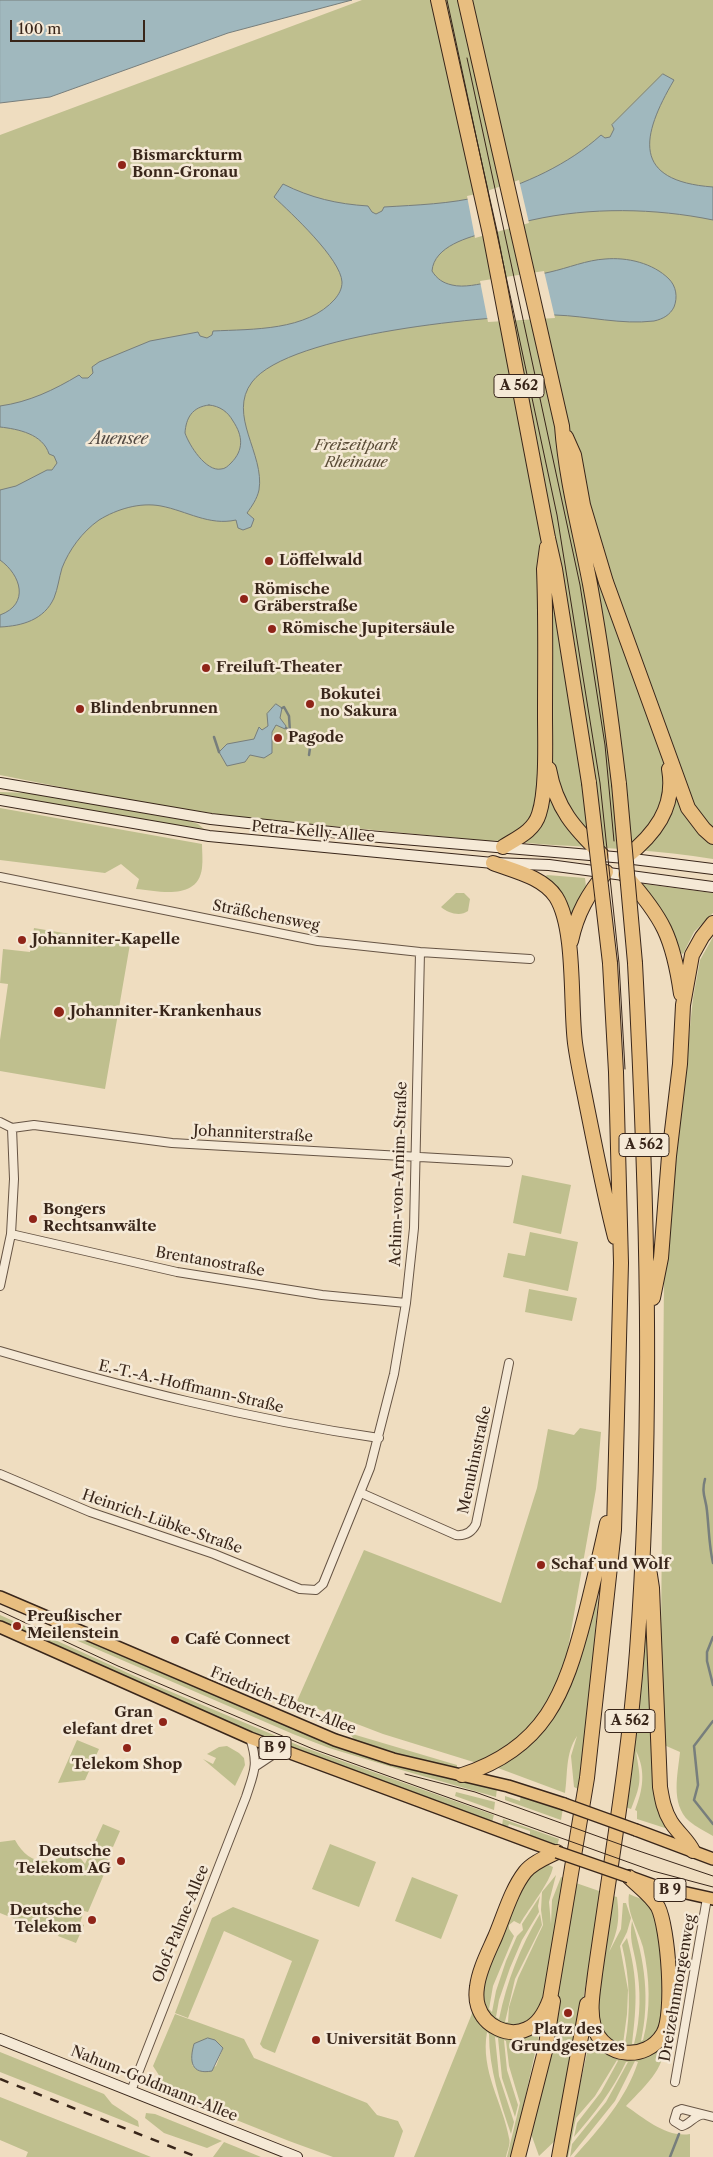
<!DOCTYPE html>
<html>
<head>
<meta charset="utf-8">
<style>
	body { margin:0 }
	#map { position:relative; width:713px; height:2157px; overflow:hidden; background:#efddc0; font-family:"Libre Caslon Text",serif }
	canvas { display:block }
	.scale { position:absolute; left:10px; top:20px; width:135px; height:22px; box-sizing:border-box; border:2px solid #39261a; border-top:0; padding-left:6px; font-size:15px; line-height:18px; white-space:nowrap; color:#39261a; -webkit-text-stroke:4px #f5e9d6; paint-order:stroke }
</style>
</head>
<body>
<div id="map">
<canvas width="713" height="2157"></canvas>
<div class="scale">100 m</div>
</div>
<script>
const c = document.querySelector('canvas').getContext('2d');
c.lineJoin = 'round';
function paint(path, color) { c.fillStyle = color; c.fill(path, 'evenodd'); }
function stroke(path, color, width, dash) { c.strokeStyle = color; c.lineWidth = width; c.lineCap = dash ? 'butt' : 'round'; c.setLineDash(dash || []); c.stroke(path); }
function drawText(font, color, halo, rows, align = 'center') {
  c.font = font + ' "Libre Caslon Text",serif'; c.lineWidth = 5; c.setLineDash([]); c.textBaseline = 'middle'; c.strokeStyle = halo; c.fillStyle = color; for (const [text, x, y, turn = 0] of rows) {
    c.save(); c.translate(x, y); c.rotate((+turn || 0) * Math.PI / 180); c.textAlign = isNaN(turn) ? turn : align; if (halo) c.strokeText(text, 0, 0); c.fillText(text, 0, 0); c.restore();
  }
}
paint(new Path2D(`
	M362 0H713V859C660 850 607 848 553 845 531 844 510 840 489 841L237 817 131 801 0 775V135Z
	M0 792 28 793 189 821 198 824 204 829 169 825 0 796Z
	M0 808 202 844C202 851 203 860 202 868 198 901 159 891 136 889L139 879 121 864 105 873 0 860Z
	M547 875 585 878 586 887 571 914 545 877Z
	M644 884 713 893V913L694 932 683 954 681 953 671 929 642 885Z
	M456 893H464L470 899 468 911C460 917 448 913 441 907Z
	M34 928 130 944 105 1089 0 1071V1040L8 984 0 983 3 949 30 952Z
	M713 937V1836C705 1831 696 1827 689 1821 670 1804 678 1773 680 1752L664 1745 661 1641 664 1277 693 998 700 960Z
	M522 1175 571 1185 561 1234 513 1223Z
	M530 1232 578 1242 568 1291 503 1277 508 1253 525 1256Z
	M529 1289 577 1298 572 1321 525 1312Z
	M580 1428 601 1432 596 1489 564 1671 546 1705 527 1732 504 1749 480 1764 383 1734 297 1701 364 1550 501 1603 537 1488 548 1429 574 1435Z
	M647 1589 666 1827 665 1828 637 1819V1811L635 1810C643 1790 646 1771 636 1751 640 1779 643 1780 631 1809L625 1807Z
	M595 1596 598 1598 590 1692 578 1789 574 1787 571 1756 577 1736C565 1754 568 1774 565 1793L498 1768 538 1734Z
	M0 1615 150 1683 300 1746 494 1815 492 1822 298 1753 210 1716 0 1622Z
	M73 1635 331 1744 407 1768 497 1788 496 1797 405 1771 329 1748 293 1734 71 1638Z
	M349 1733 457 1765V1770L415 1761 357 1743Z
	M77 1740 99 1749 85 1780 58 1783Z
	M227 1746 239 1753 244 1758 245 1765 235 1786 203 1759 213 1764 216 1758 207 1754 219 1747Z
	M456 1792 495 1802 494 1810 455 1796Z
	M521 1794 563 1808 561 1820 505 1800V1796L520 1801Z
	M503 1819 559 1839 557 1846 530 1836V1831L509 1824 507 1828 502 1826Z
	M103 1824 120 1831 113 1847 110 1846 106 1858 110 1860 88 1912 84 1911 80 1923 84 1925 76 1943 58 1936 60 1932 47 1926 45 1931 0 1913V1842L15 1840C29 1866 52 1867 73 1848L85 1864Z
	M330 1844 376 1862 359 1907 312 1889Z
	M544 1863 553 1867C550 1883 529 1908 520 1924L514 1921 509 1925V1929L514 1936 493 1986 489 2009 492 2012 496 1991 506 1961 517 1936 523 1930 522 1924 540 1896 538 1906 539 1912 522 1940 510 1968 499 2000 496 2017 499 2019C507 1981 520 1947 540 1914L542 1925 515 1979 505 2022H508L509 2007 518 1978 543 1925 541 1910 542 1892 556 1875 549 1902 551 1924 552 1900 561 1877 566 1879 550 1977 538 2015 519 2027 496 2022 483 2006 484 1978 518 1894 530 1876Z
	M412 1877 458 1895 441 1939 395 1921Z
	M576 1883 602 1892 559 2137 539 2156 530 2131 558 1995Z
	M629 1894C635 1897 645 1899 649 1904 663 1922 667 2009 659 2030 656 2037 645 2043 639 2048L612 2045 595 2018 613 1896 617 1897C620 1921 618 1930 609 1952L621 1929 623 1903H626L631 1918 627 1932 620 1946 628 1990 627 2014 623 2044H625C631 2010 630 1979 622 1945L627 1938C638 1979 637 2003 632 2044H634C641 2018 641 1989 636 1963 633 1947 629 1938 632 1921 645 1961 650 2000 641 2041L643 2040C651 2010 650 1978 643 1947 638 1929 626 1912 629 1894Z
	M233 1907 319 1940 275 2053 263 2048 260 2044 292 1961 224 1931 188 2018 175 2013 212 1918Z
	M473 2011 487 2029 541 2026 512 2157H507L520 2103 509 2066 506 2041 504 2040 507 2070 518 2105 515 2117 502 2078 498 2038 495 2037 499 2076 514 2122 511 2134C500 2101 489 2069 489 2034L487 2032C480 2071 503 2103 509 2138 511 2144 507 2151 506 2157H414Z
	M175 2014 244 2039 254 2058 367 2103 377 2115 398 2121 403 2131 394 2157H333L289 2141 171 2094 153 2066ZM223 2048 216 2066 205 2072 198 2070 192 2065Z
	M591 2035 602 2047 662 2044C670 2065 639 2092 626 2106 645 2119 667 2138 690 2134V2157H574C600 2128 626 2099 638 2062L635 2061 615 2101 570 2157 572 2144 606 2102 628 2062H626C613 2090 594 2114 574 2137L577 2123 601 2092 618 2061 617 2060 595 2096 576 2118 568 2157H564Z
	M0 2052 104 2094 112 2104 138 2121 139 2127 0 2072Z
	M0 2097 151 2157H26L28 2152 0 2140Z
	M146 2113 155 2114 222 2141 207 2148 164 2133 145 2118Z
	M224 2142 261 2157H213Z`), '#bfbf8e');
const water = new Path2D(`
	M0 0H352L228 33 50 97 0 103Z
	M663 74 674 80C641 136 631 181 713 187V220C655 208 590 207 532 220 517 223 502 228 488 232 469 237 434 246 432 271 437 279 443 283 452 285 464 288 479 284 491 282 510 279 531 277 550 272 568 268 587 260 605 259 627 257 653 263 669 279 676 286 678 297 674 307 670 315 663 319 654 321 621 325 588 316 555 315 493 315 289 333 252 382 227 415 265 454 259 490 257 499 252 506 247 513L254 519 251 527 243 530 238 528 236 520C209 526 187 511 161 506 140 502 117 509 99 520 82 532 69 550 62 568 59 578 58 588 54 598 44 620 22 626 0 627V615C30 604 21 575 0 560V490L16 486 47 470H52L57 463 54 456 49 454C43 434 18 429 0 427V406C29 402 54 390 79 375L82 378H88L93 373 92 367 99 362 150 341 198 332 200 336 207 338 212 335 213 331C253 329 307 331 335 299 339 294 342 289 342 282 341 259 291 213 274 197L283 184C311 198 337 204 368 206L372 212 376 214 382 211 384 207C416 205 451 204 482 196 524 185 569 164 601 135L605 138 610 137 614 129 612 125ZM209 405C220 406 228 412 233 421 243 436 244 450 231 463 228 466 225 469 221 469 206 472 189 445 185 433 186 418 192 407 209 405Z
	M276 704 282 708 280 718 286 726 285 729 276 725 272 732V753L264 758 250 755 245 762 227 766 219 752 227 744 254 739 259 727 262 730 268 726 267 714Z
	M208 2038 215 2040 223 2048 212 2071C191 2075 189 2061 194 2044Z`);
paint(water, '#a0b8be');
stroke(water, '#777e7c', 1);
paint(new Path2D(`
	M519 180 529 223 475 238 467 196 481 193Z
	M544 271 555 318 488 322 480 281Z`), '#efddc0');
stroke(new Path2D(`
	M282 708 284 707 289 716 290 732
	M286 728 310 748 309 755
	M214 737 219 752
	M705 1479C701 1494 706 1498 707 1511 709 1529 709 1546 713 1563
	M713 1637 707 1652V1661L713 1685
	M713 1721 694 1746 698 1785 694 1800 713 1824
	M670 2157 679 2134`), '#777e7c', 2.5);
const street = new Path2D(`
	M0 877 318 941 420 952 530 959
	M0 1122 12 1128 34 1125 172 1143 508 1162
	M11 1234 177 1272 322 1295 406 1303
	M0 1286 11 1234 14 1179 12 1128
	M0 1351C127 1388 247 1419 379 1438
	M0 1474 90 1512 214 1554 300 1589 316 1590 323 1584 370 1468 394 1374 406 1303 414 1228 420 952
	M361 1493 456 1535C466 1536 472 1532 476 1524L509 1363
	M256 1766 280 1750
	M675 2082 707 1898
	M131 2091 246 1797C254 1772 259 1765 250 1738
	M701 2115C693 2117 690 2124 682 2126L674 2121 677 2111 682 2109 713 2117`);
const secondary = new Path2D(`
	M0 783 211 819 368 836 625 858 713 869
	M0 800 209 836 493 863 549 865 713 887
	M0 2039 297 2157`);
const primary = new Path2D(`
	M0 1597 335 1740 393 1759 508 1786 564 1804
	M0 1627 250 1738 557 1852
	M636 1830 713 1859
	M633 1878 655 1886 713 1899`);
const highway = new Path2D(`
	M438 0 490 234 548 538 555 569 589 783
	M465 0 562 426C566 480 580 531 590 584 602 650 611 717 619 784
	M566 437 574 455 583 505 606 582 688 808 704 829 713 837
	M549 769C556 808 574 828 602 855
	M503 847C517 838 534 831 539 814 547 790 545 741 545 715 545 666 546 617 544 569L547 547
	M625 858C654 835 676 808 669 769
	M493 863C514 871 543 877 556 897 576 929 570 1004 575 1043 578 1065 583 1086 587 1107 596 1151 604 1194 615 1237
	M625 875C663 918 673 937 681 994
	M571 941C577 913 588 894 606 872
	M653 1298 661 1258 669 1156 680 1064 683 1005 692 955 702 937 713 923
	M648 1562 652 1588 660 1787C662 1799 664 1811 671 1822 678 1833 688 1840 693 1851
	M462 1775C545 1748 565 1694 585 1616 593 1585 600 1554 607 1523
	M557 1852C547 1857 533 1862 525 1872 511 1890 504 1916 495 1937 488 1953 479 1970 477 1987 476 1994 476 2000 478 2006 484 2026 508 2038 527 2029 539 2024 546 2010 550 1999L587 1778 614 1530 621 1263 616 1072 610 963
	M629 1877C638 1886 651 1895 658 1907 668 1927 675 2015 663 2034 646 2062 604 2058 594 2027 589 2010 593 1991 595 1974 610 1867 629 1759 637 1651 654 1422 647 1191 635 963
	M518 2157 545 2051 553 2001
	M559 2157 587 2004`);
stroke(street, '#665444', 10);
stroke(secondary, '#39261a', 12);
stroke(primary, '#39261a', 14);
stroke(highway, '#39261a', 16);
stroke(street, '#f5e9d6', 8);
stroke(secondary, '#f5e9d6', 10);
stroke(primary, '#e8be80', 11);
stroke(highway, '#e8be80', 14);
stroke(new Path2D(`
	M447 0 557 515 600 783 619 963 625 1069
	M467 58 580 585 605 745 614 841
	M0 1611 118 1666 313 1749 653 1871 713 1887
	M405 1774 475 1792 633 1849 713 1876`), '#39261a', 1);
stroke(new Path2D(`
	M0 2079 197 2157`), '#39261a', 2.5, [9, 9]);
const primaryBridge = new Path2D(`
	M564 1804 636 1830
	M557 1852 629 1877`);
const highwayBridge = new Path2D(`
	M589 783 610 963
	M619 784 635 963`);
stroke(primaryBridge, '#39261a', 14, []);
stroke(highwayBridge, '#39261a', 16, []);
stroke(primaryBridge, '#e8be80', 11);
stroke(highwayBridge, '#e8be80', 14);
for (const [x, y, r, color] of [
	[122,165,5,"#8f2418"],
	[269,561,5,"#8f2418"],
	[244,599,5,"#8f2418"],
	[272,629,5,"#8f2418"],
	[206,668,5,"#8f2418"],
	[310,704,5,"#8f2418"],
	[80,709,5,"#8f2418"],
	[278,738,5,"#8f2418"],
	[22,940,5,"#8f2418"],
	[59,1012,6,"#8f2418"],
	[33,1219,5,"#8f2418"],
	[541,1565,5,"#8f2418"],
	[17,1626,5,"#8f2418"],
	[175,1640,5,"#8f2418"],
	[163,1722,5,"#8f2418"],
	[127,1748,5,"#8f2418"],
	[121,1861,5,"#8f2418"],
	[92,1920,5,"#8f2418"],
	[568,2013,5,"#8f2418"],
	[316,2040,5,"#8f2418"]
]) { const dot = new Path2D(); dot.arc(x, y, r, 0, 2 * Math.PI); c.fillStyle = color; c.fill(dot); stroke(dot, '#f5e9d6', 2); }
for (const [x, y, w] of [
	[519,386,50],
	[644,1145,50],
	[630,1721,50],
	[275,1748,32],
	[670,1890,32]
]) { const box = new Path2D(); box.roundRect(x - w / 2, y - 11.5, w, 23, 4); c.fillStyle = '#f5e9d6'; c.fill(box); stroke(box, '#39261a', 1); }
drawText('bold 14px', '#39261a', null, [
	["A 562",519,386],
	["A 562",644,1145],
	["A 562",630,1721],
	["B 9",275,1748],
	["B 9",670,1890]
]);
drawText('bold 15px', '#39261a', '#f5e9d6', [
	["Bismarckturm",132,156],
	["Bonn-Gronau",132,173],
	["Löffelwald",279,561],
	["Römische",254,590],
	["Gräberstraße",254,607],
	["Römische Jupitersäule",282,629],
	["Freiluft-Theater",216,668],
	["Bokutei",320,695],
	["no Sakura",320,712],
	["Blindenbrunnen",90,709],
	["Pagode",288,738],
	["Johanniter-Kapelle",32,940],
	["Johanniter-Krankenhaus",70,1012],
	["Bongers",43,1210],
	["Rechtsanwälte",43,1227],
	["Schaf und Wolf",551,1565],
	["Preußischer",27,1617],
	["Meilenstein",27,1634],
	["Café Connect",185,1640],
	["Gran",153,1713,"right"],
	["elefant dret",153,1730,"right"],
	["Telekom Shop",127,1765,"center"],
	["Deutsche",111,1852,"right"],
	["Telekom AG",111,1869,"right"],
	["Deutsche",82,1911,"right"],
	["Telekom",82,1928,"right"],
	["Platz des",568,2030,"center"],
	["Grundgesetzes",568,2047,"center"],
	["Universität Bonn",326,2040]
], 'left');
drawText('italic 15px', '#5a4c37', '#f5e9d6', [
	["Freizeitpark",356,446],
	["Rheinaue",356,463]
]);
drawText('15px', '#39261a', '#f5e9d6', [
	["Petra-Kelly-Allee",313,832,5],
	["Sträßchensweg",266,916,11],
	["Johanniterstraße",253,1134,3],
	["Achim-von-Arnim-Straße",399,1174,-88],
	["Brentanostraße",210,1262,10],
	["E.-T.-A.-Hoffmann-Straße",191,1387,13],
	["Menuhinstraße",475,1460,-78],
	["Heinrich-Lübke-Straße",162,1522,19],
	["Friedrich-Ebert-Allee",283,1701,22],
	["Olof-Palme-Allee",181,1924,-68],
	["Dreizehnmorgenweg",678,1988,-80],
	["Nahum-Goldmann-Allee",154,2084,22]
]);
drawText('italic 16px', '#534a43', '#f5e9d6', [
	["Auensee",119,439]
]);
</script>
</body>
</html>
